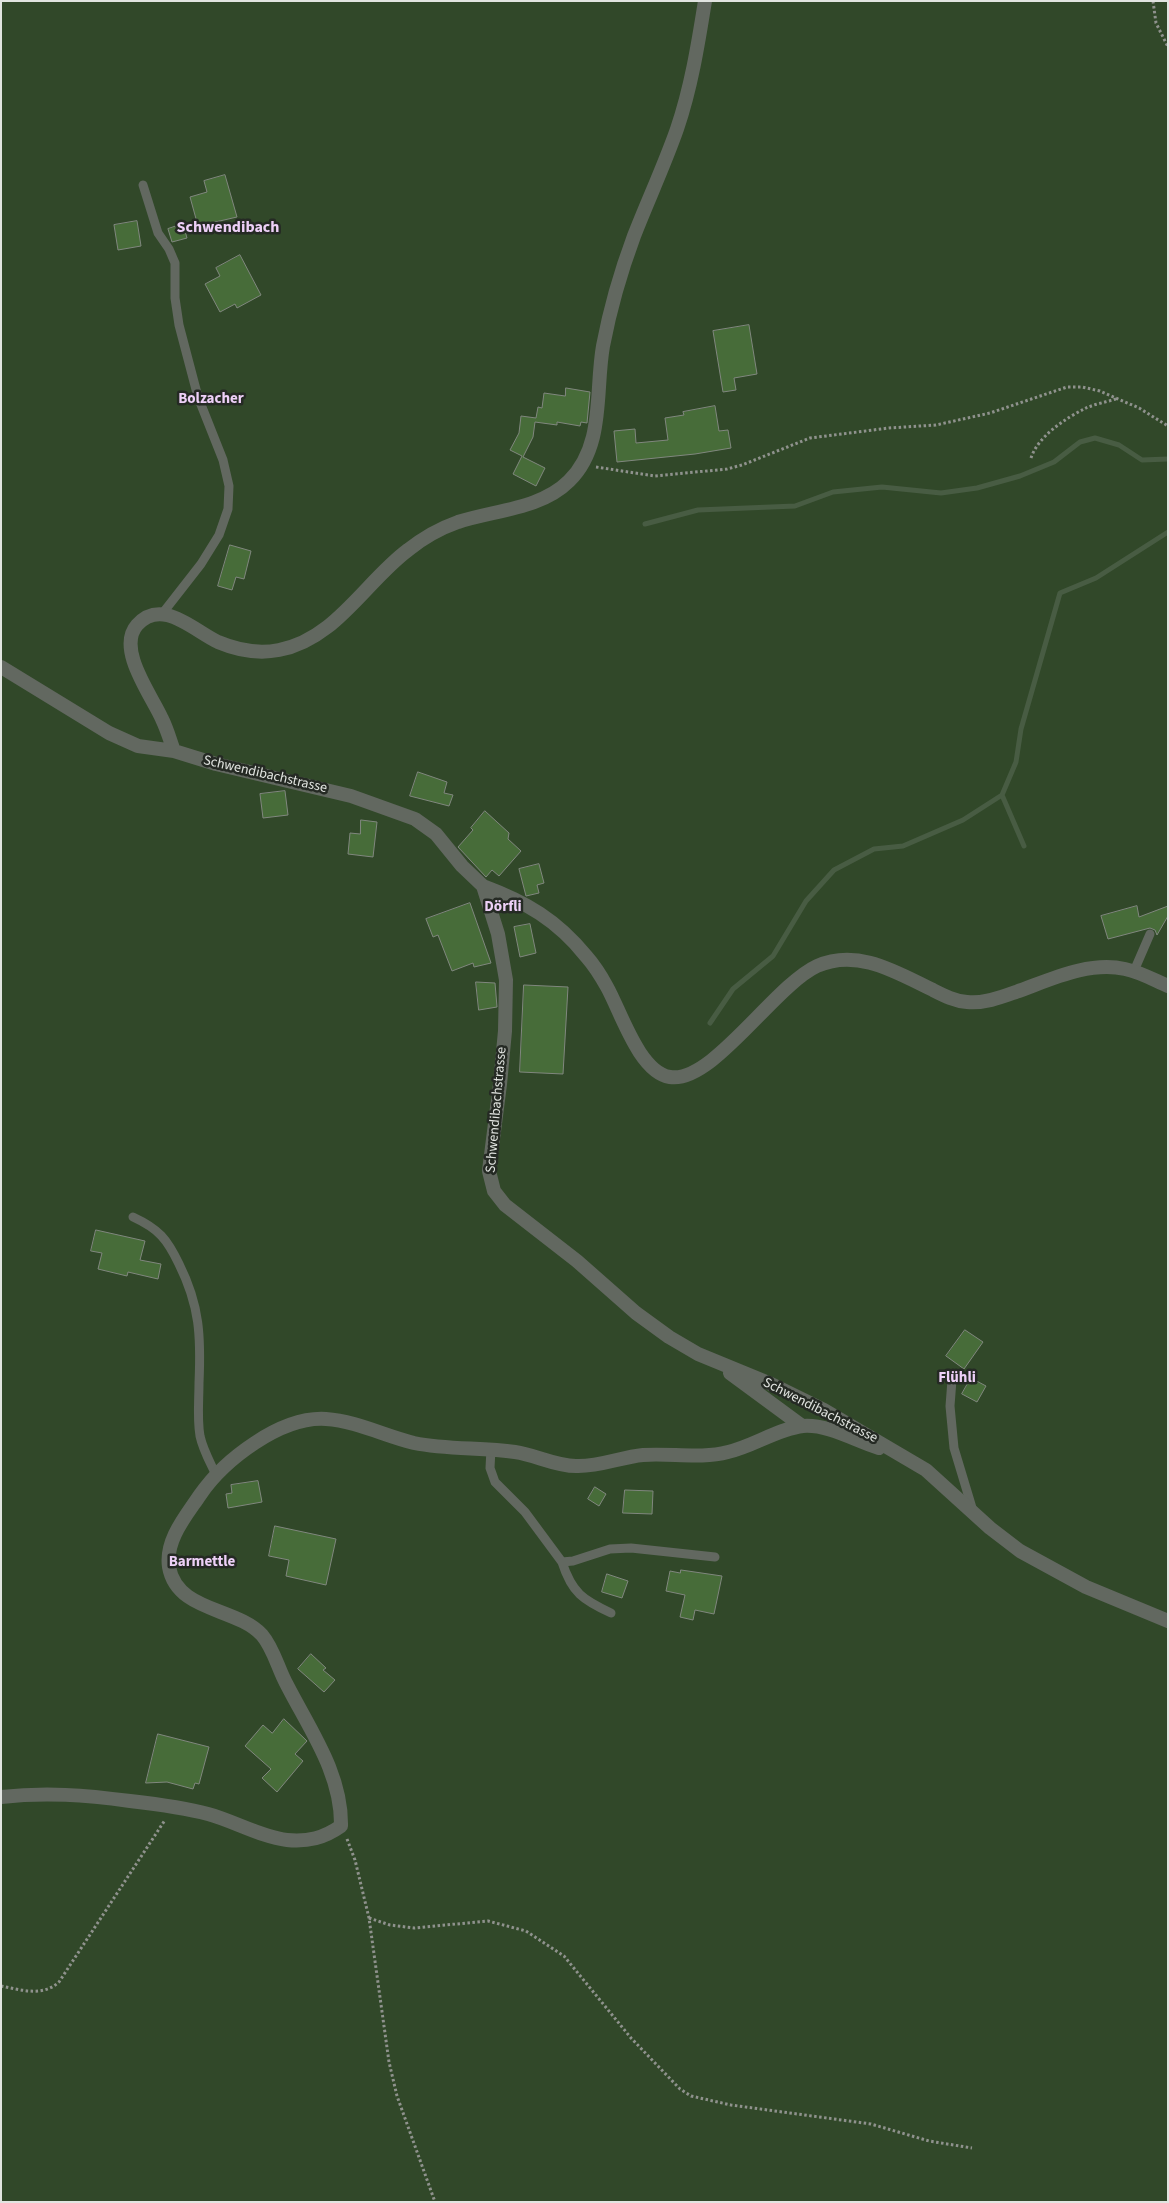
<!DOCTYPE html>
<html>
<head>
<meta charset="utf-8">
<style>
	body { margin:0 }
	#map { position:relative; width:1169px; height:2203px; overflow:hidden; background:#2f342d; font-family:"Source Sans 3",sans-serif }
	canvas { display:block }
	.frame { position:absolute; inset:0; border:2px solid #e1e4e0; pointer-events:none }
</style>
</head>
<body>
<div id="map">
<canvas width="1169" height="2203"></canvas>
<div class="frame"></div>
</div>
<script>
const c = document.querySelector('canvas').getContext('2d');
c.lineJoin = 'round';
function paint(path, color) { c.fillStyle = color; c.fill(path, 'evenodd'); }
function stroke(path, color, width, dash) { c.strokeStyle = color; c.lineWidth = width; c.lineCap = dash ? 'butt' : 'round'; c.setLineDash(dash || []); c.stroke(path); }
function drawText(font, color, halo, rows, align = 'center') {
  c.font = font + ' "Source Sans 3",sans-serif'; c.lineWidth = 5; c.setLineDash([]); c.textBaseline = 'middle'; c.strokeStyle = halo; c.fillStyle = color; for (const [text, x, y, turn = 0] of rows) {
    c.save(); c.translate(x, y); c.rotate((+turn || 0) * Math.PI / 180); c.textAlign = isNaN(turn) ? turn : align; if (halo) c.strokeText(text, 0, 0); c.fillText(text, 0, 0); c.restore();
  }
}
paint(new Path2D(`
	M1 1H1168V2202H1Z`), '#314829');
stroke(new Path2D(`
	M645 524 698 510 795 506 833 492 882 487 941 493 977 488 1020 476 1054 462 1080 442 1095 438 1119 445 1142 460 1168 459
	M1002 795 1024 846
	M710 1023 733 989 773 956 806 901 834 870 874 849 903 846 963 820 1002 795 1016 762 1021 729 1060 593 1096 578 1168 532`), '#485c43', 5);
const building = new Path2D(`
	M225 175 237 217 198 226 190 197 207 192 204 181Z
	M137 221 141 246 118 250 114 225Z
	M183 224 187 238 172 242 168 229Z
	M240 255 261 295 237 308 235 304 220 312 205 284 220 276 216 268Z
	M749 325 757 374 734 378 736 390 723 392 713 331Z
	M566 388 590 392 587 423 581 422 580 426 557 422V425L535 422 533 437 523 457 545 468 536 486 513 474 522 456 510 450 519 433 521 416 536 418 538 407 542 408 544 393 565 396Z
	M715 406 719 431 728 430 731 448 695 454 617 462 614 431 635 429 636 443 668 440 665 418 684 415 683 412Z
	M230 545 251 551 244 579 236 577 232 590 218 586Z
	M418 772 447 782 444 793 453 795 449 806 410 796Z
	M285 791 288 815 263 818 260 794Z
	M485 811 509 833 508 839 521 851 499 876 492 870 486 877 458 847 473 830 471 828Z
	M361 820 377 822 373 857 348 854 350 833 360 834Z
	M539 864 544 883 537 885 539 893 526 896 519 869Z
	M470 903 491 963 474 967 473 963 452 971 438 935 433 937 426 919Z
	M1137 906 1139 917 1168 906V916L1157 935 1155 930 1150 928 1108 939 1101 916Z
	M530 924 536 953 520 957 514 927Z
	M476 982 495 983 497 1007 479 1010Z
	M524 985 568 987 563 1074 520 1072Z
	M96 1230 145 1241 140 1260 161 1264 158 1279 128 1272 127 1276 98 1269 102 1253 91 1251Z
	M965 1330 983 1342 964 1369 946 1356Z
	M971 1378 986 1386 977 1402 962 1394Z
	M258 1481 262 1502 228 1508 226 1494 232 1493 231 1485Z
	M595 1487 606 1494 599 1506 588 1499Z
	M625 1490 653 1491 652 1514 623 1513Z
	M275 1526 336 1539 326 1585 286 1576 289 1560 269 1556Z
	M681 1570 722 1576 714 1614 695 1610 693 1620 680 1617 685 1595 666 1591 670 1571 680 1573Z
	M607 1574 628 1581 622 1598 602 1592Z
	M311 1654 326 1668 323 1670 335 1680 324 1692 298 1669Z
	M284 1719 307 1741 295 1754 303 1761 277 1792 262 1778 271 1769 245 1746 263 1725 272 1733Z
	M158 1734 209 1747 199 1784 195 1783 193 1789 167 1782 146 1783Z`);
paint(building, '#476c39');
stroke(building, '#80877e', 1);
stroke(new Path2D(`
	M1153 1 1156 23 1168 47
	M1031 458C1038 436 1066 418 1086 408 1095 404 1106 402 1116 399
	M596 467 655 476 727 469 742 465 810 438 889 428 936 425 990 413 1067 387H1082L1100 391 1139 408 1168 426
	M347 1839 355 1860 369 1918 389 2062 397 2096 435 2202
	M369 1918 390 1925 414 1928 488 1921 526 1931 564 1956 631 2038 680 2089 691 2096 731 2105 871 2124 929 2141 972 2148
	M1 1986C21 1990 43 1997 59 1982L165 1820`), '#8f928d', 3, [2.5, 2.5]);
stroke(new Path2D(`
	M143 185 158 233 169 249 175 263V298L179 325 198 397 223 460 229 486 228 509 219 535 201 564 162 614
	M1134 971 1150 934
	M133 1217C159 1229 167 1239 179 1264 200 1306 201 1337 199 1383 199 1400 197 1419 200 1436 203 1450 210 1462 216 1475
	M952 1380 950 1406 954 1448 973 1511
	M491 1449 490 1468 495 1482 525 1512 562 1562 573 1561 610 1549 631 1548 715 1557
	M562 1562C572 1593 583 1600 611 1613`), '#626860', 9);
stroke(new Path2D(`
	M1 667 109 733 138 746 174 751 216 764 351 796 415 819 436 834 462 866 483 886 498 934 506 980 505 1031 500 1084 489 1171 494 1191 505 1205 577 1261 636 1313 669 1337 698 1354 771 1384 824 1410 926 1470 990 1528 1020 1551 1086 1587 1168 1621
	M174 751C170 740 167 729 162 719 152 696 116 649 137 625 162 597 194 631 218 642 237 650 259 654 279 650 335 640 366 581 408 550 423 538 441 528 458 522 495 510 541 509 569 481 605 446 595 391 603 346 610 309 621 271 634 236 648 200 664 166 677 129 691 88 698 45 705 1
	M483 886C526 902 557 920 586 956 594 965 601 976 607 987 621 1012 639 1072 670 1077 712 1084 774 986 817 966 857 948 896 972 931 989 943 995 954 1001 967 1002 984 1004 1000 997 1016 992 1050 980 1088 961 1125 969 1140 972 1154 980 1168 986
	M730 1373 802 1426
	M1 1797C46 1792 85 1795 130 1801 156 1804 182 1807 208 1814 234 1821 261 1837 287 1840 308 1842 324 1838 341 1826 342 1774 310 1730 287 1685 278 1669 274 1649 262 1635 236 1607 177 1612 169 1567 165 1540 186 1516 200 1495 224 1460 281 1416 326 1419 356 1421 385 1436 414 1443 448 1450 482 1447 515 1452 536 1455 555 1466 576 1466 599 1467 621 1457 643 1455 671 1453 701 1459 728 1452 754 1446 777 1429 803 1426 828 1424 856 1441 879 1448`), '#626860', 14);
drawText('14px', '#e1e4e0', '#252a24', [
	["Schwendibachstrasse",265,775,13],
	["Schwendibachstrasse",497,1110,-85],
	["Schwendibachstrasse",820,1411,27]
]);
drawText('bold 15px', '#edd0f7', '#252a24', [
	["Bolzacher",211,400],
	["Dörfli",503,908],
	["Flühli",957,1379],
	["Barmettle",202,1563]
]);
drawText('bold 16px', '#edd0f7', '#252a24', [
	["Schwendibach",228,228]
]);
</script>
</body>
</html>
